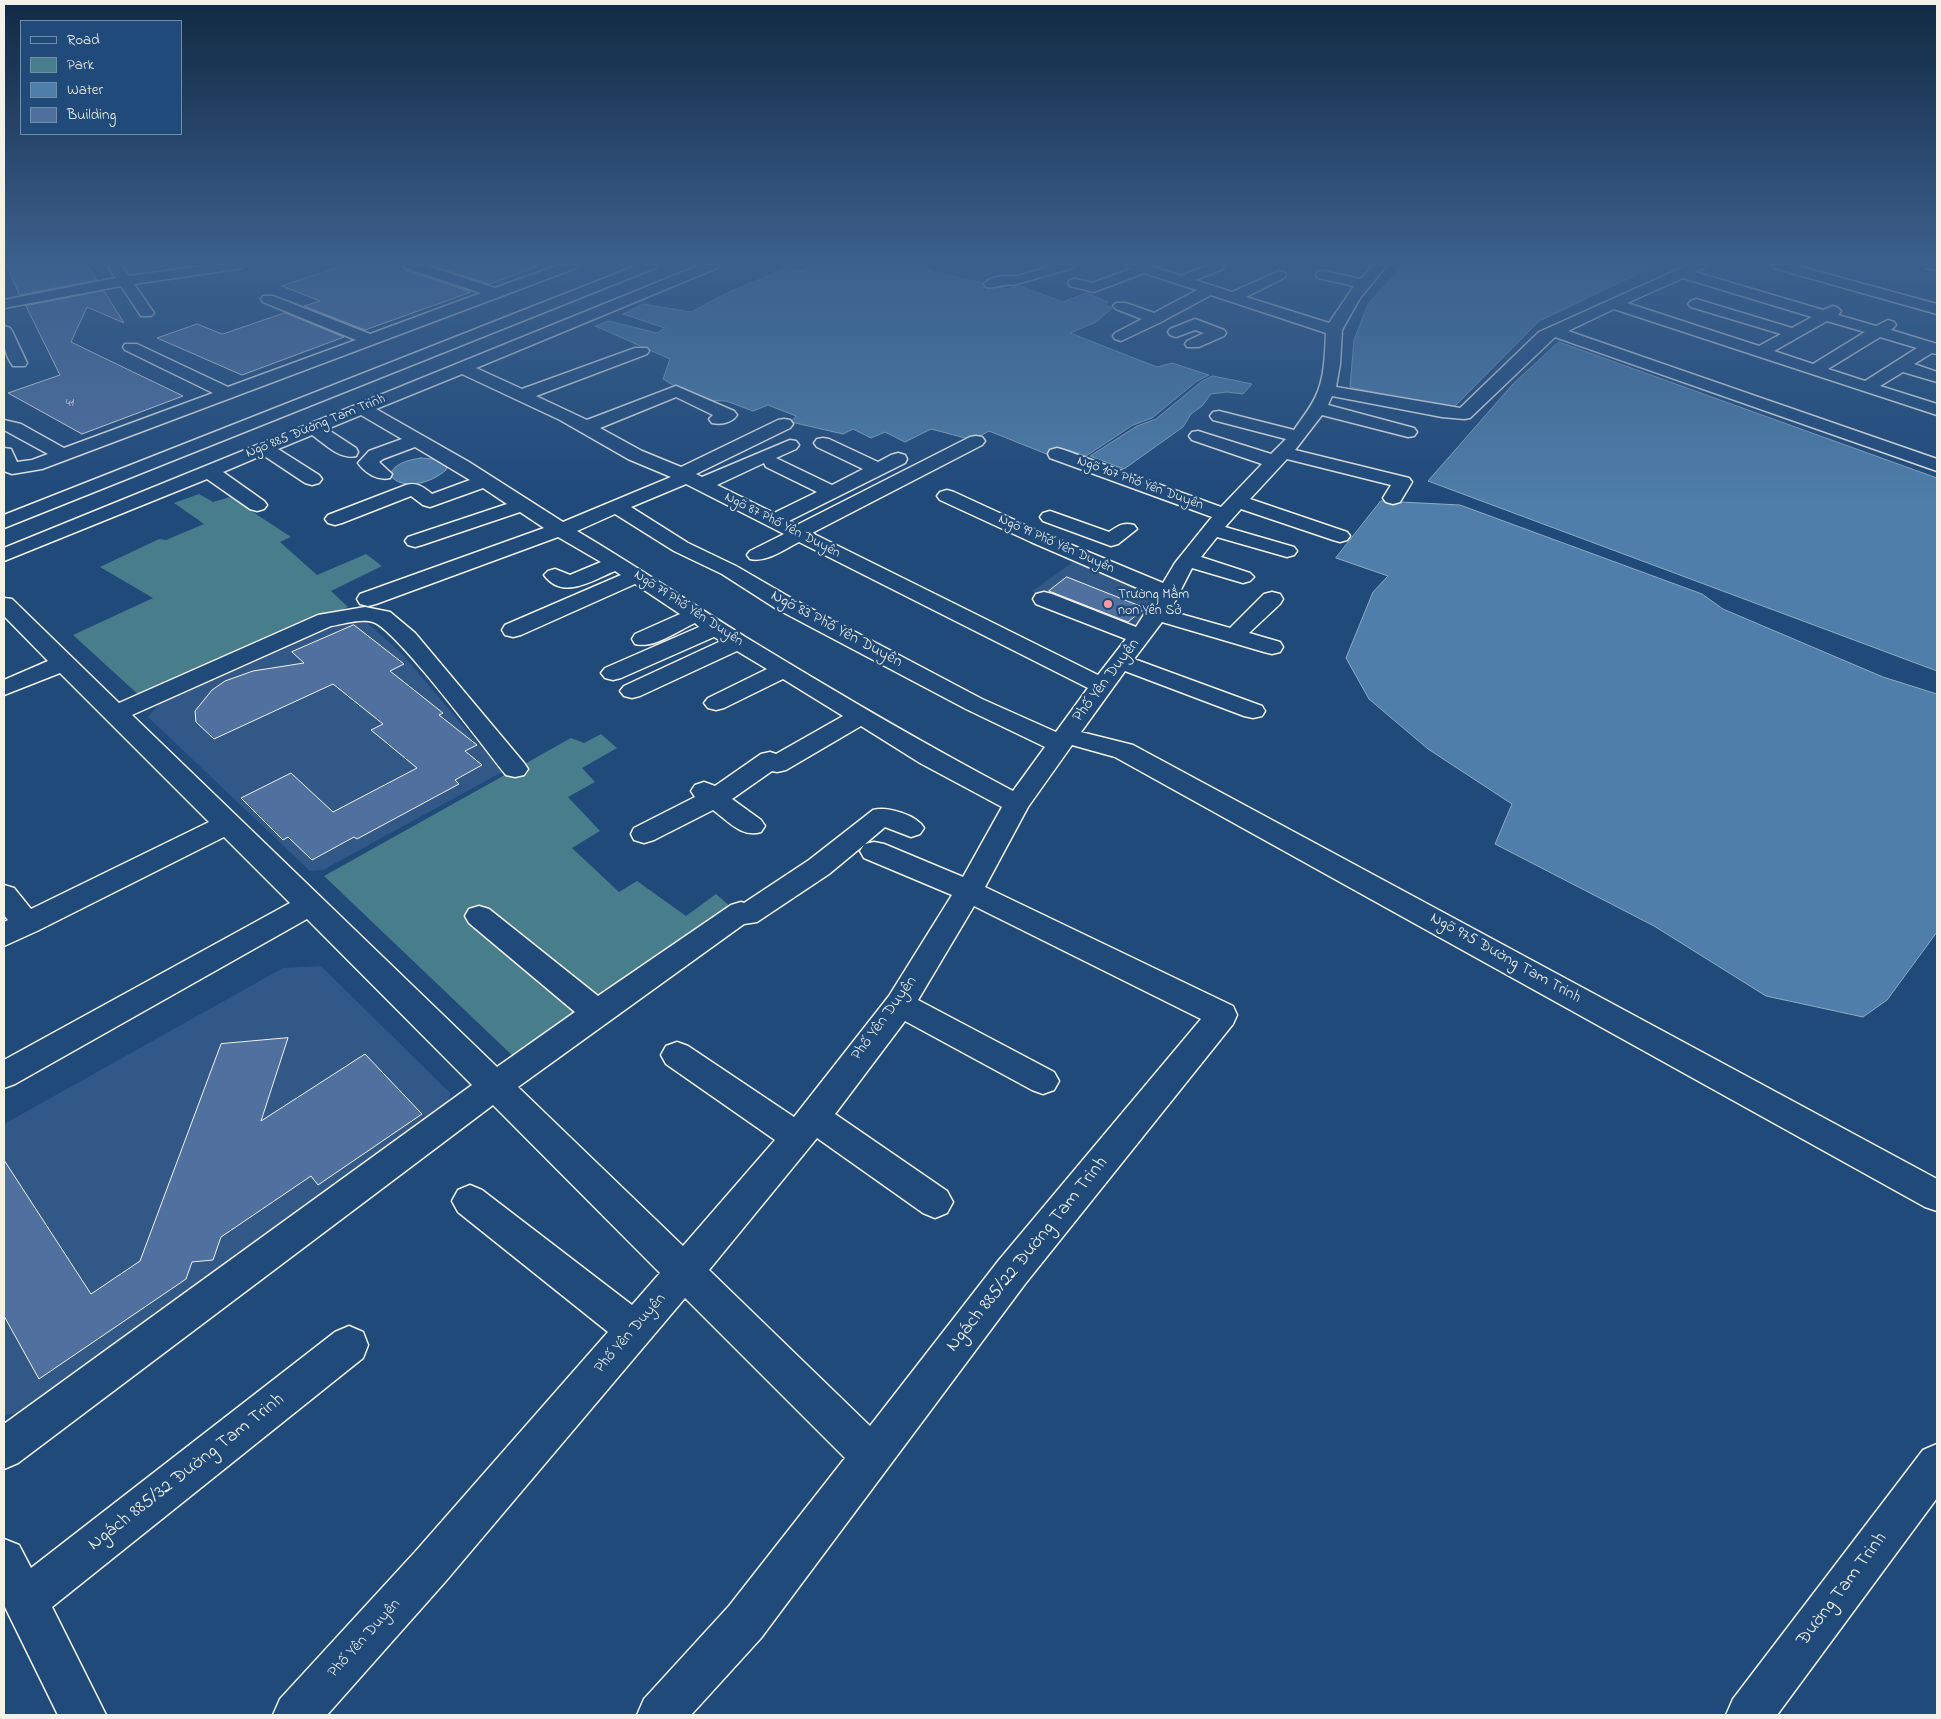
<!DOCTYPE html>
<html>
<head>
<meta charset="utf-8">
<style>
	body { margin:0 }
	#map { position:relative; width:1941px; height:1719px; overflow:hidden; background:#1f4a7a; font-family:"Indie Flower",sans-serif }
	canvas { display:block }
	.frame { position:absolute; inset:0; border:5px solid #f4f1e8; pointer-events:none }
	.legend { position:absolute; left:20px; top:20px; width:162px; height:115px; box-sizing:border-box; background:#1f4a7a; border:1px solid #748da6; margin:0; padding:6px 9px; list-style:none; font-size:15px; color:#f4f1e8 }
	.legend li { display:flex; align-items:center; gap:10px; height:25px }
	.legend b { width:25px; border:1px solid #748da6 }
</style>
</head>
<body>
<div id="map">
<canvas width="1941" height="1719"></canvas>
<div class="frame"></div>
<ul class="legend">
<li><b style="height:6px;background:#1f4a7a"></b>Road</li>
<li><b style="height:14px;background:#487d8c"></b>Park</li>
<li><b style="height:14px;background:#4e7ea9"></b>Water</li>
<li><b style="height:14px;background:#5070a0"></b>Building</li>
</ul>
</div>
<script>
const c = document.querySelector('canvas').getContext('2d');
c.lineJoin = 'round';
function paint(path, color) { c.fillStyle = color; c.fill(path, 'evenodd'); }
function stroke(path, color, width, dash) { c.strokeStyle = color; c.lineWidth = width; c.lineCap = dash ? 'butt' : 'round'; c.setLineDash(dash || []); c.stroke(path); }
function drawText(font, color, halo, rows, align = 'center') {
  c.font = font + ' "Indie Flower",sans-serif'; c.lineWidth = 5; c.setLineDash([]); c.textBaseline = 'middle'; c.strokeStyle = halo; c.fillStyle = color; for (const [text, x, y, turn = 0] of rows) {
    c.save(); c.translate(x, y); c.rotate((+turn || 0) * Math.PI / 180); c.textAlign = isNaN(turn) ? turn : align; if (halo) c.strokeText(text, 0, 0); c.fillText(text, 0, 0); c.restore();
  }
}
paint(new Path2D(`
	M1073 562 1156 594 1147 614 1135 631 1032 591Z
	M345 620H364L402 654 502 772 323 870 310 871 148 717 165 697Z
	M321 966 450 1093 447 1115 27 1412 6 1415 4 1411V1124L283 968Z`), '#325887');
paint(new Path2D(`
	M199 494 213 502 230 497 291 537 280 542 317 575 366 554 382 566 331 591 348 607 141 697 73 635 153 598 100 567 159 539 166 540 204 524 174 503Z
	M601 734 617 748 582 768 595 782 568 797 600 831 572 848 619 892 637 881 686 916 716 894 734 910 516 1059 324 876 571 738 584 743Z`), '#487d8c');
const water = new Path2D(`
	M813 265H920L934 272 1007 289 1020 286 1063 302 1086 293 1108 302 1105 305 1112 308 1096 322 1070 333 1157 367 1172 363 1209 375 1197 381 1152 418 1133 425 1086 456 1069 450 1049 455 989 431 973 440 931 429 905 442 885 432 871 438 853 429 843 434 791 422 796 416 768 405 753 411 726 401 698 400 663 379 670 359 595 326 609 321 657 333 665 328 623 314 643 304 691 312 729 292 787 268 802 271Z
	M1404 265H1657L1539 321 1452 409 1350 387 1354 340 1368 304Z
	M1559 342 1937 478V671L1428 481 1513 384Z
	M1213 376 1252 384 1243 394 1227 392 1211 394 1202 406 1191 414 1183 427 1124 469 1090 456 1137 426 1156 419 1201 382Z
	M421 458 442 460 447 465 446 470C433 482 403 492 390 475 394 463 409 460 421 458Z
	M1381 501 1460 505 1702 594 1723 609 1883 677 1937 694V932L1887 1000 1863 1017 1766 996 1654 926 1495 844 1512 804 1428 749 1369 699 1346 658 1373 592 1388 576 1336 558Z`);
paint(water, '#4e7ea9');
stroke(water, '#90acc2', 1);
const building = new Path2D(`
	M7 265H87L97 280 20 295Z
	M346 265H402L405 270 471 292 365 330 304 306 320 301 282 286Z
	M429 265H536V267L490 284Z
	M104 291 124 323 87 307 71 342 183 396 82 434 8 393 60 375 26 306Z
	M285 313 344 337 242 375 157 338 197 324 222 334Z
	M1067 577 1145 608 1128 622 1049 591Z
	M354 625 404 664 390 671 443 713 439 715 477 745 465 751 482 765 455 780 459 784 357 839 354 837 312 860 288 837 283 840 241 798 291 773 333 812 417 768 371 730 383 724 333 684 214 739 196 722 195 711 212 690 225 681 253 671 304 663 292 652Z
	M288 1038 261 1121 365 1054 422 1114 318 1185 311 1176 221 1237 213 1260 192 1262 186 1279 39 1379 4 1316V1160L91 1294 140 1261 221 1044Z`);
paint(building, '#5070a0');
stroke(building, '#f4f1e8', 1);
const minor = new Path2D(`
	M112 265H121L129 276 209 265H244L242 268 237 269 134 284 154 313 151 316H141L121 286 4 308V300L116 278 109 268Z
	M404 265H424L495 288 559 265H578L576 268 42 469 12 474 4 471V448L11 449 17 462 32 460 48 454 4 430V420L21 424 64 448 213 393 125 350 123 347 125 344H137L228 387 356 340 263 302 261 299 263 296H273L370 334 481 293 406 268Z
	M638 265H657L655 268 4 528V515Z
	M700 265H719L717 268 476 368 522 389 635 348H647L649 351 647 354 536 396 587 420 676 386 734 411 737 415C732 423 720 425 712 423L709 419 713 415 676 397 600 428 642 451 681 467 778 420 784 419 790 420 793 424 790 428 696 474 702 477 790 440 796 441 799 445 796 449 776 458 832 485 863 469 817 447 814 443 817 439 823 438 829 439 878 462 891 455 898 453 905 455 907 459 905 463 789 521 797 525 970 437 976 436 982 437 985 441 982 445 812 533 1098 675 1126 639 1036 604 1033 599 1036 594 1044 592 1052 594 1136 627 1156 596 1031 542 940 500 937 496 940 492 947 490 954 492 1045 534 1163 583 1175 563 1212 517 1050 458 1048 454 1050 450 1057 448 1064 450 1221 507 1262 464 1192 440 1189 436 1192 432 1198 431 1271 454 1286 439 1213 420 1210 416 1213 412 1219 411 1294 430C1302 418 1313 405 1318 391 1325 373 1325 351 1326 333L1211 295 1161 322 1121 341 1115 339 1113 336 1115 333 1142 319 1116 309 1113 306 1116 303H1126L1154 313 1197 290 1144 273 1094 292 1070 286 1068 283 1070 280 1075 279 1093 283 1130 269 1126 265H1148L1181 276 1209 265H1224L1223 269 1195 280 1232 292 1279 271 1284 272 1286 275 1284 278 1246 297 1329 323 1354 286 1318 278 1316 275 1318 272 1323 271 1361 279 1373 265H1387L1360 298 1342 330 1340 364 1336 387 1460 408 1539 332 1688 265H1706L1704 268 1695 272 1823 310 1833 306 1838 308 1841 311 1838 315 1876 326 1888 320 1894 322 1896 325 1891 330 1937 344V354L1932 353 1914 364 1937 372V382L1903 372 1880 386 1937 404V415L1614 309 1568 331 1937 459V471L1555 337 1470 418 1464 419 1442 417 1332 396 1328 405 1414 428 1417 432 1414 436 1408 437 1322 415 1295 450 1409 478 1412 482 1400 502 1393 504 1386 502 1383 498 1391 485 1287 459 1250 499 1347 532 1350 536 1347 540 1340 542 1333 540 1241 509 1225 527 1294 547 1297 551 1294 555 1287 557 1217 537 1201 557 1250 573 1254 577 1250 581 1243 583 1192 568 1170 611 1230 628 1264 594 1272 592 1280 594 1283 599 1280 604 1249 633 1280 642 1283 647 1280 652 1272 654 1264 652 1162 622 1134 659 1262 706 1265 711 1262 716 1253 718 1244 716 1125 671 1081 732 1133 745 1937 1179V1211L1925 1207 1115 757 1072 745 1028 807 985 887 1233 1006 1237 1015 1233 1024 1025 1284 761 1638 691 1715H637L644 1699 729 1606 845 1458 685 1298 445 1582 327 1715H273L280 1699 415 1552 608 1332 458 1212 452 1201 458 1190 470 1185 482 1190 632 1305 660 1273 493 1105 18 1463 4 1469V1424L472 1085 307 919 15 1084 4 1088V1060L290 903 224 837 37 931 4 946V922L8 920 4 915V885L14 888 31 909 209 822 60 673 4 695V680L48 661 4 616V598L12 599 119 703 318 615 365 607 390 612 415 633 524 763 528 769 524 775 515 777 506 775C485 749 396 629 373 622 361 618 344 624 331 626L132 715 497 1067 575 1012 469 923 465 916 469 909 479 906 489 909 598 996 731 905 741 902 744 903 809 860 873 810C887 806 917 815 924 828L920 834 911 837 885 827 865 844 874 842 884 844 963 877 1002 807 920 763 861 726 786 770 777 772 772 771 732 799 761 820 765 826 761 832C742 838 728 821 713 810L654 840 644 843 634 840 631 834 634 828 695 797 691 791 695 785 704 782 715 786 761 754 770 752 776 754 843 716 783 679 724 708 716 710 708 708 704 703 708 698 767 669 737 651 640 696 632 698 624 696 620 691 624 686 721 641 714 637 621 678 613 680 605 678 601 673 605 668 699 627 695 623C677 631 654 649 635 644L632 639 635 634 680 614 635 584 521 635 513 637 505 635 502 630 505 625 621 575 615 571C593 580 563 601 544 575L548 571 555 569 570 575 601 562 558 537 376 604 368 606 360 604 357 599 360 594 544 528 520 512 422 545 415 547 408 545 405 541 408 537 507 504 483 488 430 507 423 505 411 496 342 523 335 525 328 523 325 519 328 515 406 485C417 482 423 487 432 494L470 480 415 447 383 459 379 462 392 474 390 478C378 481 365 473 358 463L369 451 402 439 361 415 327 429 356 448 358 452 356 456C340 460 325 444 312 435L278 449 319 475 322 479 319 483 312 485 305 483 263 455 223 472 264 501 267 505 264 509 257 511 250 509 207 479 4 561V548ZM1683 278 1812 317 1792 328 1696 299 1691 301 1688 304 1691 307 1781 334 1759 346 1627 303ZM1827 321 1865 332 1813 364 1774 351ZM1880 337 1917 348 1865 381 1828 369ZM462 374 560 420 628 459 671 477 563 522 469 462 376 409ZM764 463 766 467 817 492 774 513 717 485ZM686 484 784 534 750 551 747 555 750 559C766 563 785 549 799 542L1088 688 1056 732 982 699 791 598 736 566 688 543 631 507ZM615 514 674 551 722 574 775 608 966 709 1045 747 1013 791C922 743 834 691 747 638 690 603 635 565 577 531ZM864 845 860 851 864 858 952 895 889 996 794 1117 688 1046 677 1042 666 1046 661 1055 666 1064 775 1140 683 1246 518 1087 744 924 757 922 829 874ZM974 906 1201 1019 999 1260 870 1426 709 1270 817 1138 923 1213 935 1218 947 1213 953 1202 947 1191 835 1114 905 1021 1032 1090 1043 1094 1054 1090 1059 1081 1054 1072 918 1000Z
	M1053 265H1075L1073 268 1013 285C1003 283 995 289 986 287L984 284C990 276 1005 276 1014 276 1024 276 1043 268 1053 265Z
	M1772 265H1794L1937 304V314L1774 268Z
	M1924 265H1937V270L1926 268Z
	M1195 319 1224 330 1226 333 1224 336 1199 347H1187L1185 344 1187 341 1204 333 1195 330 1176 337 1170 335 1168 332 1170 329Z
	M4 326 10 328 12 331 27 363 25 366H13C4 354 3 341 4 326Z
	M1050 511 1109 532C1118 526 1123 522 1134 525L1137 529 1118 544 1111 546 1043 521 1040 517 1043 513Z
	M349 1326 363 1332 368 1345 363 1358 52 1607 106 1715H58L4 1605V1539L19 1545 31 1568 335 1332Z`);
const major = new Path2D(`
	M1937 1444V1498L1777 1715H1726L1733 1699 1923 1450Z`);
stroke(minor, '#f4f1e8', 3);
stroke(major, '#f4f1e8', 3);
paint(minor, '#1f4a7a');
paint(major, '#1f4a7a');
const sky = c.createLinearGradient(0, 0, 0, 505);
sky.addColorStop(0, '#112943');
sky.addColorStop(0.52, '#3c608d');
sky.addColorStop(1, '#3c608d00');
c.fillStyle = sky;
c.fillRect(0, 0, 1941, 505);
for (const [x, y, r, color] of [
	[1108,604,5,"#ff9aa2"]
]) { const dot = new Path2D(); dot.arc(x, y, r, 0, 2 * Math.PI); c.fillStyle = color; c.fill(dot); stroke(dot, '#1f4a7a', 2); }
drawText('11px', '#cbd1d6', null, [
	["41",70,404]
]);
drawText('14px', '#f4f1e8', '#1f4a7a', [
	["Ngõ 885 Đường Tam Trinh",316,427,-22],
	["Ngõ 107 Phố Yên Duyên",1140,484,20],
	["Ngõ 87 Phố Yên Duyên",782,526,27],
	["Ngõ 99 Phố Yên Duyên",1056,545,24],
	["Ngõ 79 Phố Yên Duyên",688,609,33]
]);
drawText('14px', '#f4f1e8', '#1f4a7a', [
	["Trường Mầm",1118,596],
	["non Yên Sở",1118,612]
], 'left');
drawText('16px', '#f4f1e8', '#1f4a7a', [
	["Ngõ 83 Phố Yên Duyên",836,630,28],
	["Phố Yên Duyên",1107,681,-53],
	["Ngõ 975 Đường Tam Trinh",1505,959,29],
	["Phố Yên Duyên",885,1019,-54],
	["Phố Yên Duyên",631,1334,-49],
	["Phố Yên Duyên",365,1639,-48]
]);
drawText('19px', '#f4f1e8', '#1f4a7a', [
	["Ngách 885/22 Đường Tam Trinh",1028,1255,-51],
	["Ngách 885/32 Đường Tam Trinh",187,1473,-38],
	["Đường Tam Trinh",1843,1590,-53]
]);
</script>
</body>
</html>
